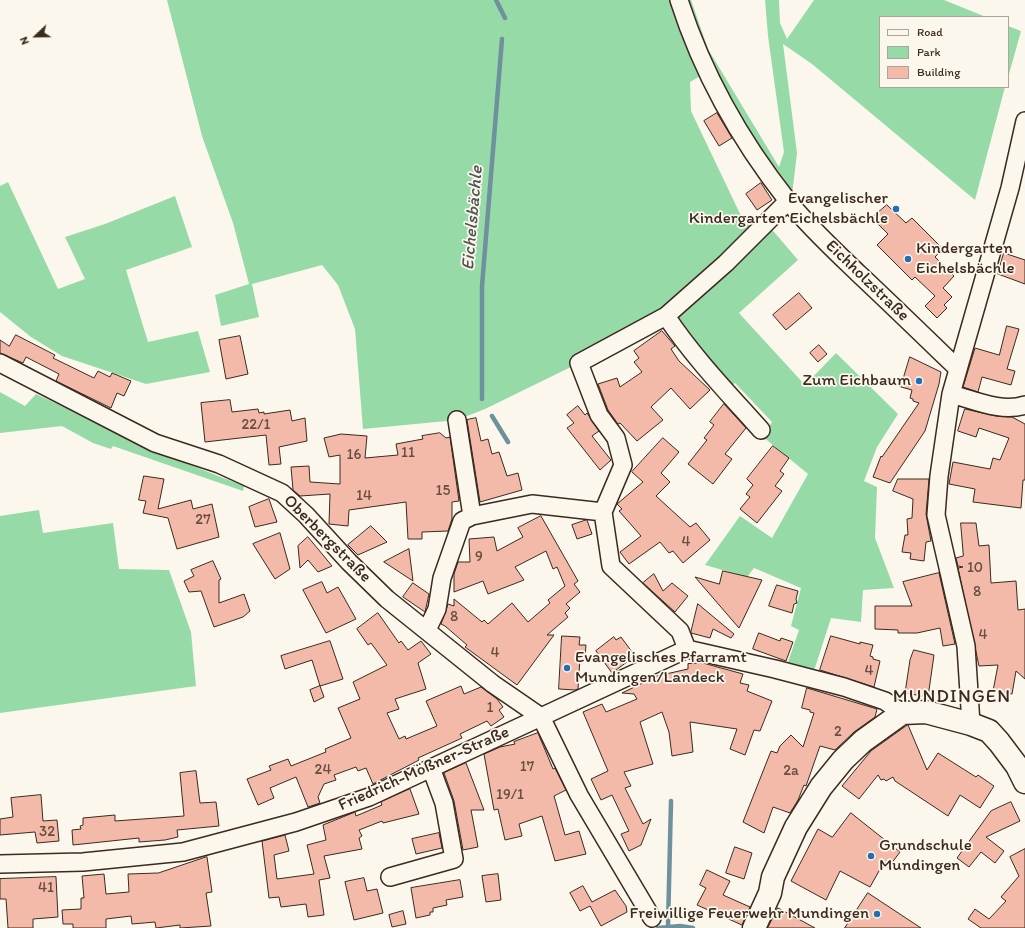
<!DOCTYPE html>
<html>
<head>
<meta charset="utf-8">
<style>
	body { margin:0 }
	#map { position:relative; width:1025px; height:928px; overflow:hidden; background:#fbf7ec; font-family:Itim,sans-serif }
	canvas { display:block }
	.legend { position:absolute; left:879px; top:16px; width:130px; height:72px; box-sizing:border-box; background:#fbf7ec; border:1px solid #aea59a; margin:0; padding:5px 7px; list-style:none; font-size:12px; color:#3b2a1e }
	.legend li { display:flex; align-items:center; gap:8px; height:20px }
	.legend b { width:20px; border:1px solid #aea59a }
	.north { position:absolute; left:16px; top:16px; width:40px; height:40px; -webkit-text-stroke:3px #fbf7ec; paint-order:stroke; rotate:248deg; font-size:11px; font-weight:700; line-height:16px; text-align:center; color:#3b2a1e }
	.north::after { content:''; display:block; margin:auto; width:14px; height:18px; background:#3b2a1e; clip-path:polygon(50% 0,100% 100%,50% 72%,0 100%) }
</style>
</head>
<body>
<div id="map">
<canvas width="1025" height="928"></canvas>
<ul class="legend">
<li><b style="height:5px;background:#fbf7ec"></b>Road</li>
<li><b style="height:11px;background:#96dba7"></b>Park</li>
<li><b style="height:11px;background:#f3baa9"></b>Building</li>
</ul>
<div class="north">N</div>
</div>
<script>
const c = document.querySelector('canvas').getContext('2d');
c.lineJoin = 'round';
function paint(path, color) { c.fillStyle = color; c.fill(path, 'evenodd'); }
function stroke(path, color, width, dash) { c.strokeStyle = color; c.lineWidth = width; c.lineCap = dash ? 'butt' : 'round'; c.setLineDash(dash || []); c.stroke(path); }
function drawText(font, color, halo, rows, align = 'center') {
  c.font = font + ' Itim,sans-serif'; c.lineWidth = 3.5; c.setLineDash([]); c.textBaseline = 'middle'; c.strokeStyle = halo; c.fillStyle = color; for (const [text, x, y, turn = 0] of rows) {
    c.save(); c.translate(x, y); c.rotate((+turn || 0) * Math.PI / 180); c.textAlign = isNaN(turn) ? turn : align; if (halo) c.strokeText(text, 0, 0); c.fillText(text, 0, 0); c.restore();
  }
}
paint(new Path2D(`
	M167 0H691L708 49 779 167 784 152 768 36 765 0H779L780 23 787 39 814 0H944L986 17H880V87H1005L975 200 812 64 783 44 797 153 792 195 709 71 690 82 691 111 743 220 760 234 769 226 798 260 739 313 805 385 836 353 898 414 877 447 864 481 877 487 875 538 894 588 863 590 861 622 831 618 813 674 787 665 799 630 791 626 801 588 754 568 747 577 705 565 740 516 772 538 808 474 762 436 772 422 735 383 728 389 669 313 579 363 485 409 457 420 363 429 355 329 338 285 322 265 252 284 259 317 221 326 215 295 249 284 233 223 202 136Z
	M1008 26 1021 31 1008 78Z
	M8 182 58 289 85 279 65 237 105 224 175 196 192 247 126 270 148 342 198 331 210 372 146 384 62 356 31 337 0 312V186Z
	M0 392 25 406 36 394 162 454 244 486 243 491 113 446 111 449 93 443 62 426 0 433Z
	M39 510 43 533 113 523 119 569 169 570 191 632 196 686 0 713V516Z`), '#96dba7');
stroke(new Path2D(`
	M496 0 505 18
	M482 399V286L502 39
	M492 416 508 442
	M668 926 671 801
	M658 928 680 926 693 928`), '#6e919d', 4.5);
const building = new Path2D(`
	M717 113 732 138 719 146 704 121Z
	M761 183 772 200 757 210 746 194Z
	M887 205 906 223 912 218 943 249 935 257 954 276 943 288 952 297 944 305 947 308 937 318 925 306 935 296 915 277 912 280 877 245 888 234 872 218Z
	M1004 253 1025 260V284L998 274Z
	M799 293 812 308 786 330 773 315Z
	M1007 326 1019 329 1007 369 1015 371 1011 385 982 377 978 392 963 387 975 348 999 355Z
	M662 331 675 346 671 349 679 361 710 390 690 409 671 388 651 407 663 420 637 441 620 423 618 424 608 410 598 384 617 378 620 387 642 372 634 362 639 358 634 351Z
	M16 335 55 355 53 358 94 378 98 371 110 377 112 373 131 381 124 396 117 393 111 408 56 381 59 374 26 357 23 363 0 353V340L9 346Z
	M240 336 248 374 226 379 219 340Z
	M819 345 827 354 818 362 810 353Z
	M910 357 941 372 939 384 925 431 890 483 873 477 881 456 882 457 919 403 913 401V399L910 398 912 390 901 387Z
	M230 400 232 412 258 409 259 413 264 412V414L290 410 292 421 305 418 307 441 279 447 281 464 269 465 266 435 205 442 201 403Z
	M724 404 746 428 725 454 732 459 713 484 688 464 707 440 704 438 714 425 710 422Z
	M578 406 585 415 587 413 599 431 592 436 611 460 600 470 567 428 574 423 567 415Z
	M965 409 996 416 1012 417 1025 424V480H1023L1021 508 973 502 975 489 949 484 953 462 990 469 993 458 1000 460 1009 438 979 428 976 437 958 431Z
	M476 418 481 441 488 439 492 454 499 452 507 476 518 473 522 490 480 502 467 420Z
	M440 433 446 438 450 437 459 501 452 502V519L448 531 422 532V539H408L406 502 349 510 348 526 329 524 330 494 300 496 293 490 291 467 309 466 310 482 340 484V455L329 457 324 438 341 434 367 436 365 458 398 455 396 444 423 439 422 436Z
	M663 438 679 452 661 473 670 482 656 496 690 527 696 523 710 540 683 563 673 551 669 553 660 542 629 564 620 552 641 536 619 511 622 509 617 504 643 482 632 472Z
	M773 446 789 458 780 471 784 474 775 486 782 491 757 523 740 509 750 497 746 494 753 485 747 479Z
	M144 476 164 479 158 509 191 500 193 509 212 504 219 537 177 549 168 518 143 513 146 501 139 500Z
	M898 479H929L926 514 931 541 926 542 924 561 910 559 911 553 902 552 905 535H908L907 519 912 518 913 499 893 491Z
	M269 499 277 522 255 527 249 507Z
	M541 516 578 581 574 584 580 592 566 604 570 608 565 613 568 617 547 635H554L517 685 465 647 467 645 445 626 441 624 448 604 454 606V599L482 622 484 620 488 624 512 603 528 622 550 603 548 600 565 586 557 567 553 569 546 551 515 567 524 580 488 594 483 581 454 592V574L458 562H470L469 539 494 537 497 551 523 537 518 528Z
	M587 520 592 534 577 539 572 525Z
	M961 523H976L979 546 989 545 991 583 1016 581 1018 610 1025 609V679L1016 671 1012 694 993 691 998 665 979 666 958 568 963 567 958 566 956 558 963 556Z
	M371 526 387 542 358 555 348 545Z
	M280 533 290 569 275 579 253 544Z
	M308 537 323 555 332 566 318 572 308 560 300 568 298 546Z
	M409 549 413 581 384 562Z
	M213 561 221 579 219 580V603L244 594 250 611 243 617 214 627 201 591 189 592 184 581 194 576 191 570Z
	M723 571 762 580 739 628 695 577 719 584Z
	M939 573 955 644 943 646 940 628 917 633H898V630L875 629V606H912L903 582Z
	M654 574 663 591 672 583 688 596 675 612 643 583Z
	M322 582 327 593 338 587 356 619 326 633 303 590Z
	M413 583 429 594 425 612 403 597Z
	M777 585 798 591 796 599 797 603 794 604 792 613 769 606Z
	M698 604 734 634 731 638 713 629 710 638 691 633Z
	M378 613 399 643 401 641 408 650 421 641 431 654 418 663 426 689 395 699 399 709 387 713 399 739 405 736 406 739 437 726 426 701 461 686 464 694 481 687 497 699 503 707 499 710 504 717 491 726 487 721 460 734 462 738 418 758 419 760 373 784 366 768 358 771 356 767 334 775 336 780 324 784 318 797 320 803 308 807 296 777 270 788 274 798 258 805 247 779 271 770 269 766 288 759 291 766 326 752 325 749 351 738 338 708 360 699 353 682 387 665 371 643 368 645 357 629Z
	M759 633 780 641 781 638 793 642 786 661 753 649Z
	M562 636 580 637 579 645H586L585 658H580L578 689 575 690 559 689Z
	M831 636 860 644V642L873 645 870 656 873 657V659L880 661 874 687 820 670Z
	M614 637 616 640 621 637 635 656 612 673 596 651Z
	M330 641 343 679 320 686 312 660 285 669 281 656Z
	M914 650 934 655 928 697 905 693 910 660Z
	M703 663 743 674 740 683 749 685 747 691 772 701 760 731 754 730 745 755 730 749 737 729 690 722 693 752 672 756 669 732 662 712 640 722 653 764 624 772 631 786 625 788 643 824 651 819 641 845 629 851 621 834 629 831 612 795 601 800 591 779 608 771 583 712 602 704 606 712 637 699 634 694 622 693 657 676 688 669V664Z
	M320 686 324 697 314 702 310 690Z
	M807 688 877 709 875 717 854 732 835 750 820 746 806 786 804 785 798 800 790 813 773 807 764 833 743 822 771 751 777 753 780 746 791 735 803 747 814 713 810 712V710L802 708Z
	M908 725 927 770 938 753 976 777 978 775 994 786 980 808 960 795 948 816 895 781 893 777 886 781 884 779 881 780 878 775 859 799 842 786 871 751Z
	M538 733 553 769 555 768 566 790 554 796 565 835 579 831 586 854 555 861 542 816 519 824 522 836 505 840 498 809 494 810 484 754 500 747 515 744 514 742Z
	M466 763 484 810H471L478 847 463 850 454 801 444 773Z
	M196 771 200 803 216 802 219 826 177 830 178 837 165 840 139 842V838L73 845 72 830 81 829 80 826 83 825V818L115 815V821L184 816 180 773Z
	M410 789 419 814 383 823 382 821 359 830 362 836 359 838 362 849 324 856 330 878 319 880 324 915 308 917 306 904 281 907 279 897 269 898 262 841 285 835 289 851 274 855 277 879 314 874 307 845 326 840 323 825 355 812 356 816 382 805 381 802Z
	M41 795 43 821 57 820 59 841 37 843 35 832 0 835V819L13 817 11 798Z
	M1011 802 1020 821 986 837 1004 851 995 863 981 852 969 867 957 858 991 811Z
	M851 813 900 852 888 868 883 864 870 887 840 871 826 900 791 881 818 829 832 837Z
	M439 833 442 848 416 854 412 839Z
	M735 847 752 853 744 879 726 873Z
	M1025 849V928H981L968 919 975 909 989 919 1006 901 1001 897 1019 876 1010 857Z
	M207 857 212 892 206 893 211 926 180 928V925L156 928 155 922 132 924 131 916 106 919V928H73V924H63L62 910 81 909V898H84L82 876 104 874 106 894 129 892 128 874 158 873Z
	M707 870 730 881 723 895 750 907 742 925 697 905 706 888 700 885Z
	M498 874 501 900 486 902 482 876Z
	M56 877 58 917 33 919V928H8L6 899H0V879Z
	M364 878 367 891 377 889 383 913 354 920 345 882Z
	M460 880 463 897 446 900 447 905 433 908V912H430V915L416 918 411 888Z
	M583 886 592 902 615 890 626 906 627 912 601 926 590 906 580 911 570 893Z
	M868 893 921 928H845Z
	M778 908 815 928H768Z
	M403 911 406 924 392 927 389 915Z`);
paint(building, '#f3baa9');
stroke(building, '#3b2a1e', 1);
const street = new Path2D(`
	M679 0C703 75 739 139 788 201 809 227 835 251 859 274 892 305 925 337 957 368
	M666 316C694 358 728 393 761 430
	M0 363 155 443 219 464 282 493 306 515 349 562 387 599 493 684 541 717 579 795 652 918
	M951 394C974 400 1002 413 1025 405
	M457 420 472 516
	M427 630 437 609 442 578 462 521 472 516 532 504 603 512
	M687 649 680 631 611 566 603 512 623 465 616 438 599 415 579 363 666 316 726 263 788 201
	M971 724 966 646 936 515 939 476 951 394 1010 188 1025 121
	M0 864 83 862 183 852 296 822 369 797 687 649 775 669 844 687 885 701 902 713
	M390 877 454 859 444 803 431 768`);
const secondary = new Path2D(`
	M754 928 770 893 773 877 796 827 821 787 843 760 863 741 902 713 926 712 971 724 989 731 999 742 1017 766 1025 782`);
stroke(street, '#3b2a1e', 20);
stroke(secondary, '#3b2a1e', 25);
stroke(street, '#fbf7ec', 17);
stroke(secondary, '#fbf7ec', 22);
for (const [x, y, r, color] of [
	[896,209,4,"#1f6fb2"],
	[908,259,4,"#1f6fb2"],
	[919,381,4,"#1f6fb2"],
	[567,668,4,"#1f6fb2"],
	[871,856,4,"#1f6fb2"],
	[877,914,4,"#1f6fb2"]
]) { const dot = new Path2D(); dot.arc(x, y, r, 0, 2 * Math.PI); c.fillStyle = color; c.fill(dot); stroke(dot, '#fbf7ec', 1.5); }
drawText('15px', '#694e41', null, [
	["22/1",256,425],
	["11",408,453],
	["16",354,455],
	["15",443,491],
	["14",364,496],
	["27",203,520],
	["4",686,542],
	["9",479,557],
	["10",975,568],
	["8",977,592],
	["8",454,617],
	["4",983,635],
	["4",495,653],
	["4",869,671],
	["1",490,708],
	["2",838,732],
	["17",527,767],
	["24",323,770],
	["2a",791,771],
	["19/1",510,795],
	["32",47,832],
	["41",46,888]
]);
drawText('17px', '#3b2a1e', '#fbf7ec', [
	["Evangelischer",888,199],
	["Kindergarten Eichelsbächle",888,219],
	["Kindergarten",916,249,"left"],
	["Eichelsbächle",916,269,"left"],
	["Zum Eichbaum",911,381],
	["Evangelisches Pfarramt",575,658,"left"],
	["Mundingen/Landeck",575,678,"left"],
	["Grundschule",879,846,"left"],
	["Mundingen",879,866,"left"],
	["Freiwillige Feuerwehr Mundingen",869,914]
], 'right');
drawText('17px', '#3b2a1e', '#fbf7ec', [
	["Eichholzstraße",867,281,44],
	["Oberbergstraße",327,539,45],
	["Friedrich-Mößner-Straße",424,769,-24]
]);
drawText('italic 18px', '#505553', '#fbf7ec', [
	["Eichelsbächle",473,218,-85]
]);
c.letterSpacing = '1px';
drawText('19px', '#3b2a1e', '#fbf7ec', [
	["MUNDINGEN",952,697]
]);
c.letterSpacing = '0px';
</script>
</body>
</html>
